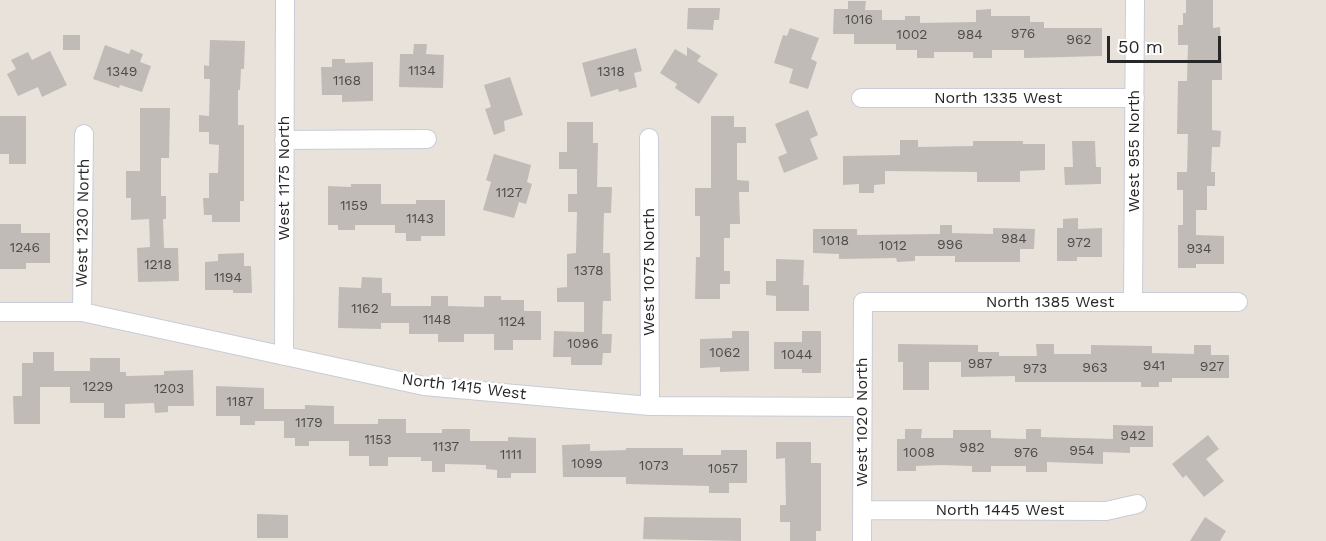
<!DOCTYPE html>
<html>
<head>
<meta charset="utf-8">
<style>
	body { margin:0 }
	#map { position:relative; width:1326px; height:541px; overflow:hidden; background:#e8e2da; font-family:"Work Sans",sans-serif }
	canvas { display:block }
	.scale { position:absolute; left:1107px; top:36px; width:114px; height:27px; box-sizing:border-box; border:3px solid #272727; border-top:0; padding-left:8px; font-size:18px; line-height:21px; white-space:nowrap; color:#272727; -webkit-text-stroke:4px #fff; paint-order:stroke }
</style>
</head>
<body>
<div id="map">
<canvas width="1326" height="541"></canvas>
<div class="scale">50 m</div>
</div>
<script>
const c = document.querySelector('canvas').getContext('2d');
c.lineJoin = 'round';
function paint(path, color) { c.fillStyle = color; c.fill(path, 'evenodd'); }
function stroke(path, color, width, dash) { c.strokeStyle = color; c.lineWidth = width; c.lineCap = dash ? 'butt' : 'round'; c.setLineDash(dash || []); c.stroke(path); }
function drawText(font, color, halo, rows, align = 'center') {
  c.font = font + ' "Work Sans",sans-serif'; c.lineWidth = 5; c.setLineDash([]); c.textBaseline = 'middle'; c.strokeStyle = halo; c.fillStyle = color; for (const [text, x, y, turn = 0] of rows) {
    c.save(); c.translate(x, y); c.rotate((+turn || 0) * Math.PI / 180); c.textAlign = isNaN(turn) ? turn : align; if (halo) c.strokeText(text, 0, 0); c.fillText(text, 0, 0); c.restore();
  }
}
paint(new Path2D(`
	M1186 0H1213V28L1220 27 1222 66V80H1212V130L1221 131 1220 147H1212L1211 172H1215V186H1207V210H1196V235L1224 236V264H1196V268H1178V225H1183V190H1177V172H1187L1188 134H1177L1178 81H1187L1188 45H1178V25H1183V13H1186Z
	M848 1H866L865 10H882V20H905V16H920V23L976 22V10L991 9V16H1030V22H1044V28H1102V56L1024 58V50H992V58H973V52H934V58H917V50H896V44H854V34H833L834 9H848Z
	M688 8H720L719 20H714L713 30 687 29Z
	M790 28 819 38 811 59 817 62 808 89 789 83 793 69 774 63 783 35 787 36Z
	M63 35H80V50H63Z
	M210 40 245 41 244 69H241L240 90H238V125H244V201H240V222H212V215H204L203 198H209V173H218L219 145 209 144V132H199V115L209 116 210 79H204V65L209 66Z
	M414 44H427L426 54 444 55 443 88 399 87 400 54H413Z
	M105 45 129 54 131 49 143 54 140 62 151 66 142 92 120 85 119 88 93 79Z
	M687 47 701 56 697 61 718 74 699 104 675 88 677 84 660 73 675 49 687 56Z
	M636 48 642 71 634 73 637 87 619 92 618 89 591 97 582 63Z
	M50 51 67 85 42 97 38 87 18 96 7 74 16 69 11 60 28 52 32 60Z
	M332 59H345V63L373 62V101L342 102V95H322L321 67H332Z
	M510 77 523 115 504 121 505 131 494 135 485 109 491 107 484 85Z
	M140 108H170L169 158H161V196H166V219H163L164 248H178L179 281 138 282 137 248 150 247 149 219 131 220V198H126V171H140Z
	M808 110 818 135 810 139 818 159 784 173 778 157 787 153 775 124Z
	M0 116H26V164H9V154H0Z
	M711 116H734V127H746V143H737V180L749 181V192H739L740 224H730V238H724V271H730V284H720V299H695L696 257H700V216H695V188H711Z
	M567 122H593V143H598L597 187H612L611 213H604L603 253H610L611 301H603L602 334H612L611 353H603L602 365H571V357H553L554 331 584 332V302H557V288L567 287V254L576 253 577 212H568V194H577V169H559V152H567Z
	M900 140H918V147L973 146V141H1023V144H1045V170L1020 171V182H977V172L885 171V184L874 185V193H859V184L843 185V156L900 155Z
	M1072 141H1095L1096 167H1101V184L1065 185 1064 167H1073Z
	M494 154 531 165 527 182 532 184 526 204 519 202 514 218 483 210 491 182 486 180Z
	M351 184H381V204H416V200H445V236H421V241H406V233H395V225H355V230H338V225H328V186L351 187Z
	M1078 218V229L1102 228V257H1077V261H1057V228H1063V219Z
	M0 224H21V233H50V263H26V269H0Z
	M940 225H952V233L993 234V228L1035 229 1034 249H1020V262H955V256H915V261L897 262 896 258 839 259V254L813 253V229H857V235L940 234Z
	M244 253V266H251L252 293H233V290H205V262L218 261V254Z
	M776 259 804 260 803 285H809V311H776V296L766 295V281H776Z
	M362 277 382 278V293H391V306H431V296H448V306L484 307V296H501V300H524V311H541V340H513V350H494V334H464V342H438V334H409V323H381V329L338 328 339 287 361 288Z
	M732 331H749V371L720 372V367L700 368V339L732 338Z
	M802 331H821V373H802V369H774V342H802Z
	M898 344 978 345V352H999V356H1037L1036 344H1054V354H1091V345L1152 346V353L1194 354V345H1211V355H1229V378H1172V382H1159V387H1141V382H1015V376L961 377V362H929V390H903V362H898Z
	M33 352H54V371H90V358H120V372H126V376L164 375V371L193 370 194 406H168V412L155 413 154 403 125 404V418H104V403H70V387H40V424H14L13 396H22V363H33Z
	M216 386 264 388V409H305V405L334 406V424H378V419H406V433H442V429H470V441H508V437L536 438V473H511V478H497V470L486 469V465L445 464V472H432V461H421V457H388V466H369V456H349V441H309V446H295V438H284V421H255V425H240V416H216Z
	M1113 425 1153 426V447H1130V453L1103 452V464L1047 462V472H1026V466H991V472H972V466L941 465 916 466V471H897V439H905V429H922L921 438H953V430H991V438L1026 439V429H1041V437L1113 439Z
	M1208 435 1219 449 1206 459 1224 481 1204 497 1186 475 1183 478 1172 464Z
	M776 442H811V463H821V531H816V541H790V522H780V505H786L785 458 776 459Z
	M590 444V451L626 450V448H683V455H721V450H747V483H729V493H709V486L626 484V477H563L562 445Z
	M257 514 288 515V538H257Z
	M644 517 741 518V541L643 539Z
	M1205 517 1226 531 1220 541H1190Z`), '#c0bbb7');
const minor = new Path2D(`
	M861 98H1135
	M649 138 650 406
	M284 140 427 139
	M1133 302 1135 0
	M0 312H82L424 386 650 406 862 407
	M82 312 84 134
	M284 356 285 0
	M862 510 1106 511 1137 504
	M862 541 863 302H1238`);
stroke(minor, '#c9ccd7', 20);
stroke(minor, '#fff', 18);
drawText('14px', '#4d4c4b', null, [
	["1016",859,20],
	["976",1023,34],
	["1002",912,35],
	["984",970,35],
	["962",1079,40],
	["1134",422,71],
	["1349",122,72],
	["1318",611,72],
	["1168",347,81],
	["1127",509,193],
	["1159",354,206],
	["1143",420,219],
	["984",1014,239],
	["1018",835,241],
	["972",1079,243],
	["996",950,245],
	["1012",893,246],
	["1246",25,248],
	["934",1199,249],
	["1218",158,265],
	["1378",589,271],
	["1194",228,278],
	["1162",365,309],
	["1148",437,320],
	["1124",512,322],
	["1096",583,344],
	["1062",725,353],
	["1044",797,355],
	["987",980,364],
	["941",1154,366],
	["927",1212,367],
	["963",1095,368],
	["973",1035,369],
	["1229",98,387],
	["1203",169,389],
	["1187",240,402],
	["1179",309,423],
	["942",1133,436],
	["1153",378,440],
	["1137",446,447],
	["982",972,448],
	["954",1082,451],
	["1008",919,453],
	["976",1026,453],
	["1111",511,455],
	["1099",587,464],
	["1073",654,466],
	["1057",723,469]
]);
drawText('16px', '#272727', '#fff', [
	["North 1335 West",998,98],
	["West 955 North",1134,151,-90],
	["West 1175 North",284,178,-90],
	["West 1230 North",83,223,-89],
	["West 1075 North",649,272,-90],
	["North 1385 West",1050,302],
	["North 1415 West",464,387,7],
	["West 1020 North",862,422,-90],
	["North 1445 West",1000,510]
]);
</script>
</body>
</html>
